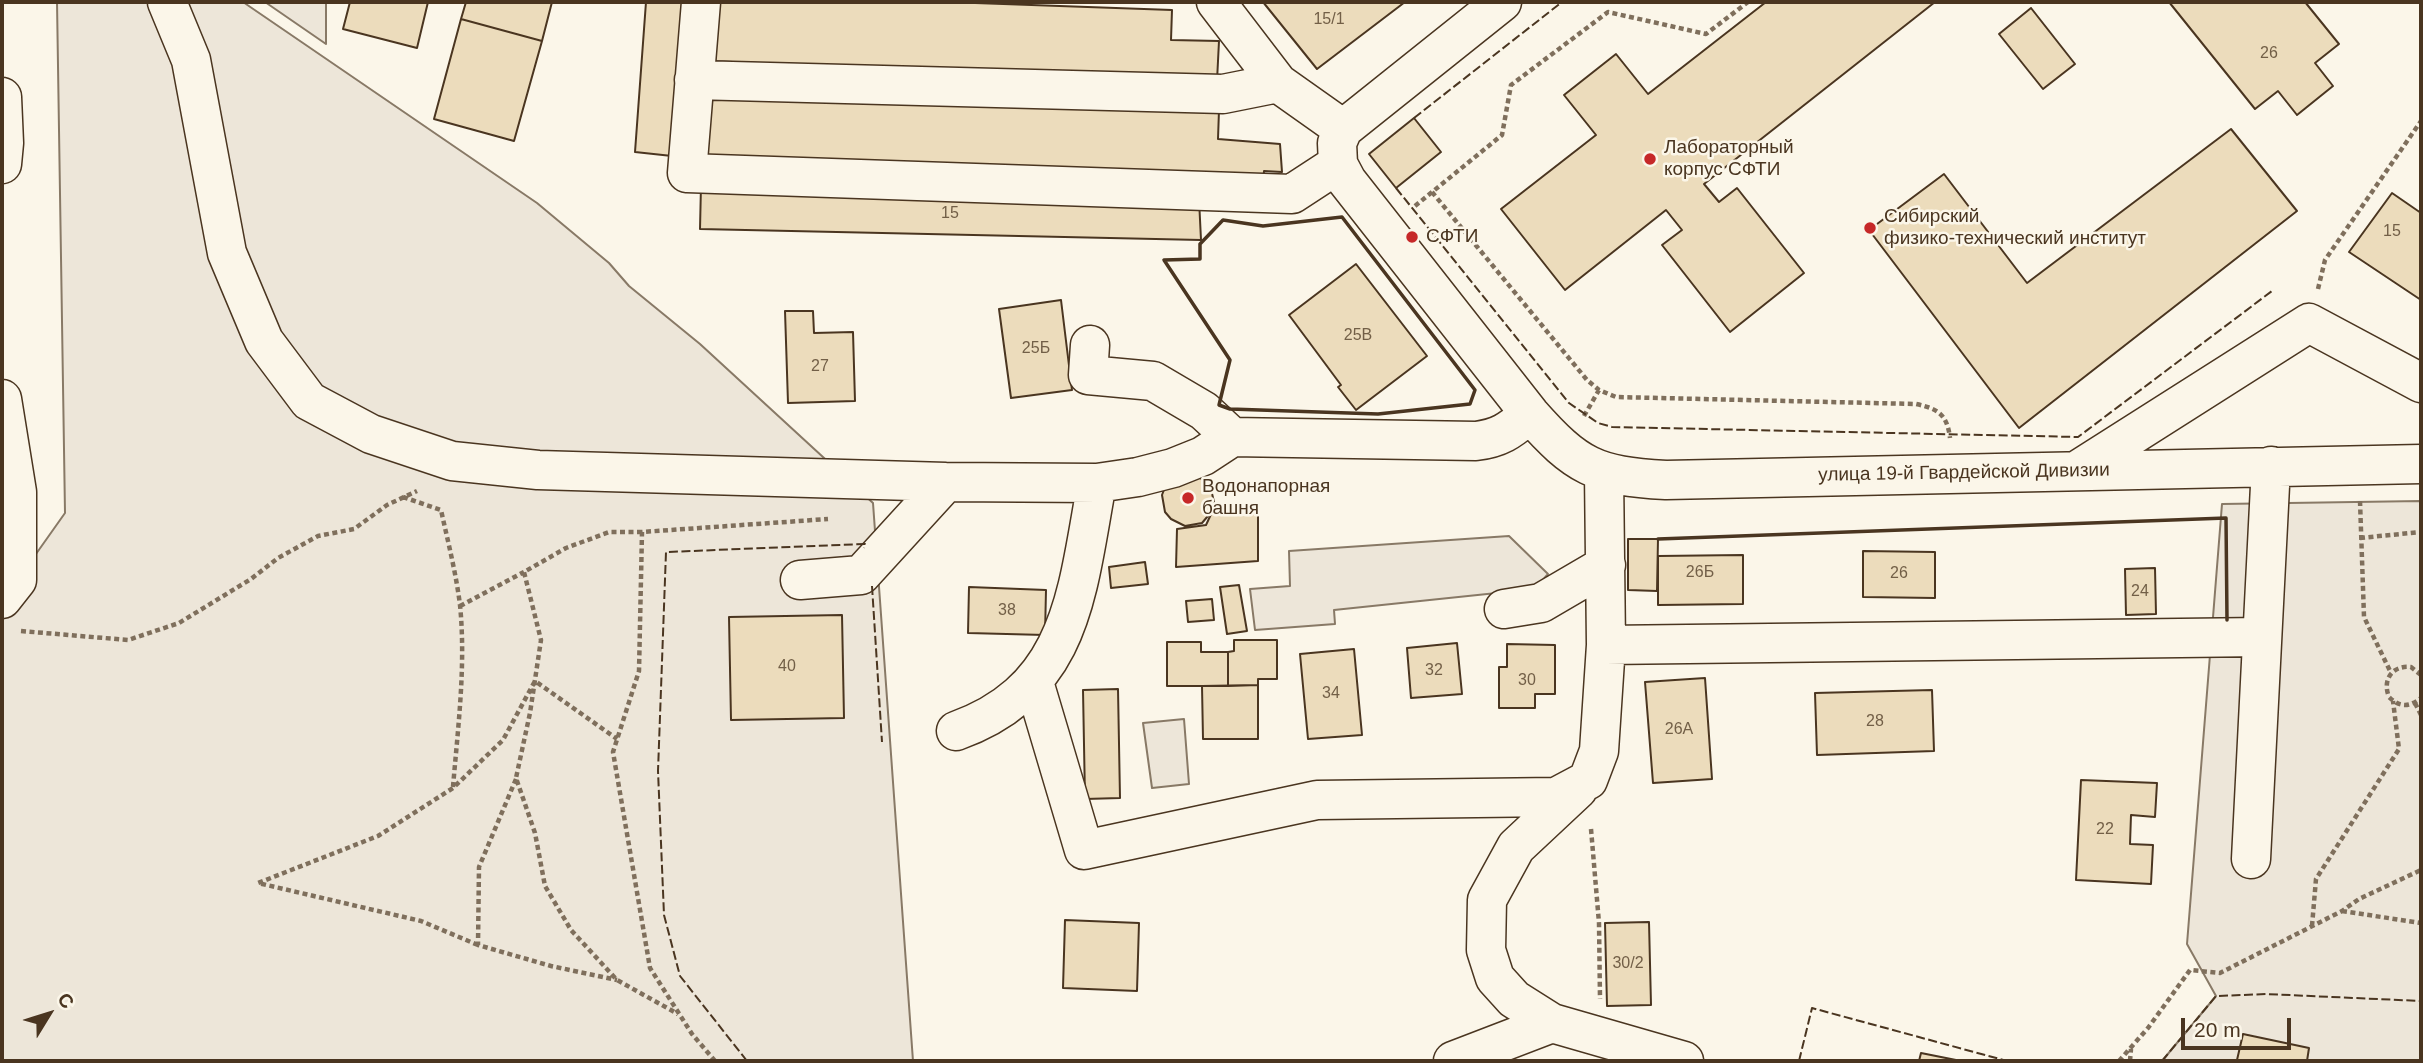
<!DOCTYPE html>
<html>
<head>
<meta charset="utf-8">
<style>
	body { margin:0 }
	#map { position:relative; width:2423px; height:1063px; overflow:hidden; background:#fbf6e9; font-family:Arial,sans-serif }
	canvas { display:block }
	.frame { position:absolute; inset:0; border:4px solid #4a3520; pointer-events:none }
	.north { position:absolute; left:14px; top:979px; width:70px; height:70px; -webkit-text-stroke:5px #fbf6e9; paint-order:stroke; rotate:52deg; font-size:19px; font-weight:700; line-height:28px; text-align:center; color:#4a3520 }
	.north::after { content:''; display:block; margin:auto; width:24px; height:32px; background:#4a3520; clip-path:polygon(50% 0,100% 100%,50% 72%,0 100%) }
	.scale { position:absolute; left:2181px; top:1018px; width:110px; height:32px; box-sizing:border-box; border:4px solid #4a3520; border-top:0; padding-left:9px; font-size:21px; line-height:24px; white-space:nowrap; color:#4a3520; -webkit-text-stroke:5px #fbf6e9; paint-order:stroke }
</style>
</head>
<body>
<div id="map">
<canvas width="2423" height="1063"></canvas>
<div class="frame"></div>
<div class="north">С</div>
<div class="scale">20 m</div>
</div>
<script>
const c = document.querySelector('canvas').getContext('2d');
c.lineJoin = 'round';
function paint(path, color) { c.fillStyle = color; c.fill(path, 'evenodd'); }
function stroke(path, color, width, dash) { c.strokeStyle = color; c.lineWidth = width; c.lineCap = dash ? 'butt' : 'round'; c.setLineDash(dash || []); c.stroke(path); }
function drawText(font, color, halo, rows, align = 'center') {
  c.font = font + ' Arial,sans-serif'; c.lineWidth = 5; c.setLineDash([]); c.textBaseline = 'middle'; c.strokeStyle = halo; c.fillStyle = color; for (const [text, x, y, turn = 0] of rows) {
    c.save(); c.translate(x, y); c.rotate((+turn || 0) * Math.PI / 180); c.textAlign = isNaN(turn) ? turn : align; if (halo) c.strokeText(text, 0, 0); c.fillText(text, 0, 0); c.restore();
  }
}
const green = new Path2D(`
	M57 2H243L537 203 609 263 629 286 700 344 873 503 913 1061H2V602L65 513Z
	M265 2H326V44Z
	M2421 501V1061H2162L2216 996 2187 944 2222 504Z
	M1509 536 1548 574 1535 589 1334 610 1335 624 1255 630 1250 589 1290 586 1289 551Z
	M1184 719 1189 784 1152 788 1143 723Z`);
paint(green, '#ede6d9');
stroke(green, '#887966', 2);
const building = new Path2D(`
	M350 2H428L417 48 343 29Z
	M466 2H552L542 41 461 19Z
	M646 2H686L672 156 635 152Z
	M709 2H947L1172 10 1171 40 1219 41 1217 81 707 61Z
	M1263 2H1405L1317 69Z
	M1766 2H1935L1704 184 1719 202 1737 188 1804 273 1730 332 1662 245 1682 230 1666 210 1565 290 1501 209 1596 135 1564 95 1616 54 1648 94Z
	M2169 2H2305L2339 44 2315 63 2333 86 2297 115 2278 91 2255 109Z
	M2031 8 2075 64 2043 89 1999 34Z
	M461 19 542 41 514 141 434 119Z
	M707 92 1219 110 1218 139 1280 144 1282 172 1264 171 1263 184 702 162Z
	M1414 118 1441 152 1396 188 1369 154Z
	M2231 129 2297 211 2019 428 1869 230 1944 174 2027 283Z
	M701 185 1199 199 1201 240 700 229Z
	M2392 193 2421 213V300L2349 252Z
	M1356 264 1427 356 1356 410 1338 387 1341 385 1289 315Z
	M1061 300 1072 390 1011 398 999 309Z
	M785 311H813L814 333 853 332 855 401 788 403Z
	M1196 475 1210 485 1214 502 1213 510 1202 523 1185 526 1171 519 1165 512 1162 495 1165 487Z
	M1258 509V561L1176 567 1177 529 1206 525 1213 510Z
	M1628 539H1658L1657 591 1628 590Z
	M1863 551 1935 552V598L1863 597Z
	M1743 555V604L1658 605V556Z
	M1145 562 1148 584 1111 588 1109 567Z
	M2155 568 2156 614 2126 615 2125 569Z
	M1239 585 1247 631 1227 634 1220 587Z
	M969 587 1046 590 1045 635 968 633Z
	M1212 599 1214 620 1188 622 1186 601Z
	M842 615 844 718 731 720 729 617Z
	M1234 640H1277V679H1258V685L1228 686V652L1234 651Z
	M1167 642H1201V652H1228V686H1167Z
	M1457 643 1462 694 1411 698 1407 648Z
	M1507 644 1555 645V694H1535V708H1499V667H1507Z
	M1354 649 1362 735 1308 739 1300 654Z
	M1705 678 1712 779 1653 783 1645 682Z
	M1258 685V739H1203L1202 686Z
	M1118 689 1120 798 1085 799 1083 690Z
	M1932 690 1934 751 1817 755 1815 693Z
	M2081 780 2157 783 2155 817 2131 815 2130 844 2153 845 2151 884 2076 880Z
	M1065 920 1139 923 1137 991 1063 988Z
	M1649 922 1651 1005 1607 1006 1605 923Z
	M2243 1034 2309 1048 2307 1061 2237 1060Z
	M1921 1053 1961 1061H1919Z`);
paint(building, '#ecdcbc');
stroke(building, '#4a3520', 2);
const minor = new Path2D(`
	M167 2 191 60 227 253 264 341 309 401 371 434 452 461 538 470 946 482 1097 483 1138 477 1173 468 1203 456 1232 437 1476 441C1501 438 1510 430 1530 414
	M701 2 687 173 1292 194 1338 164
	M1216 2 1278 83 1343 129
	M1502 2 1343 129 1337 143 1338 164 1347 181 1530 414C1577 467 1595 476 1666 480L2421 464
	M694 80 1223 94 1278 83
	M2 97 4 143 2 164
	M1090 345 1088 375 1153 381 1204 411 1232 437
	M2 399 17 492V580L2 599
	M2076 471 2309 323 2421 383
	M800 580 861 575 946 482
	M1504 609 1541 603 1606 565
	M1606 645 2262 637
	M1034 682 1084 850 1317 800 1556 797 1588 780 1599 751 1606 645 1604 473
	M956 731C1074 689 1077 589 1097 483
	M2251 859 2271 466
	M1552 1023 1684 1061
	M1453 1061 1552 1023 1514 999 1495 978 1486 950 1487 900 1516 847 1578 789`);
stroke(minor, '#4a3520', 41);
stroke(new Path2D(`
	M1432 192 1587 380 1599 390 1616 397 1916 404C1938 409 1947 414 1950 438
	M1415 206 1502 135 1511 85 1608 12 1706 34 1748 2
	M2318 289 2325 260 2421 121
	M1584 416 1599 390
	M403 497 441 510C448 542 456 573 460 605 466 665 458 727 453 787
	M2360 501 2364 617 2391 673
	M642 532H609L566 548 524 572 541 640 530 713 516 778 535 833 545 886 571 930 617 980 678 1014
	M2360 538 2421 532
	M460 606 524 572
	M21 631 128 640 179 623 251 579 278 558 318 536 354 529 387 505 417 491
	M2421 675 2411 667C2392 665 2382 680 2389 697 2400 708 2410 707 2421 698
	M2415 703 2421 715
	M516 779 479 867 478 945 551 966 617 980
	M1591 829 1599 923 1600 999
	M2342 911 2421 923
	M2312 926 2316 879 2399 749 2393 701
	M478 945 421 921 258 883 378 836 453 788 503 740 535 681 617 739
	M715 1061 692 1034 650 968 613 752 639 671 642 532 828 519
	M2119 1061 2148 1028 2190 970 2220 973 2342 911 2359 899 2421 870
	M2130 1061 2131 1049`), '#7f6f5c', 4.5, [5, 3.5]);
stroke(minor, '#fbf6e9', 38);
stroke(new Path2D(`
	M1414 118 1562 2
	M1396 188 1569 403 1598 423 1612 427 2078 437 2272 291
	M872 586 882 742
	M747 1061 680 976 664 915 658 771 666 552 865 544 864 548
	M1799 1061 1812 1008 2007 1061
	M2162 1061 2216 996 2266 994 2421 1001`), '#4a3520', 2, [9, 3.5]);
stroke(new Path2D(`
	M1342 217 1475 390 1470 404 1378 414 1230 409 1219 405 1230 360 1164 260 1200 259V244L1223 220 1263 226Z
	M1658 539 2226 518 2227 620`), '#4a3520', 3.5);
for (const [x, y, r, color] of [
	[1650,159,7,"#c62828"],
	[1870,228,7,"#c62828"],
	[1412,237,7,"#c62828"],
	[1188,498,7,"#c62828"]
]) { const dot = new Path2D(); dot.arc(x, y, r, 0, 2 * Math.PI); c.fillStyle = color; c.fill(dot); stroke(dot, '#fbf6e9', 2.5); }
drawText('16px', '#725f47', null, [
	["15/1",1329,20],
	["26",2269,54],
	["15",950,214],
	["15",2392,232],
	["25В",1358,336],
	["25Б",1036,349],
	["27",820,367],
	["26Б",1700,573],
	["26",1899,574],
	["24",2140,592],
	["38",1007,611],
	["40",787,667],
	["32",1434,671],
	["30",1527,681],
	["34",1331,694],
	["28",1875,722],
	["26А",1679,730],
	["22",2105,830],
	["30/2",1628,964]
]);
drawText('19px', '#4a3520', '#fbf6e9', [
	["Лабораторный",1664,148],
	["корпус СФТИ",1664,170],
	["Сибирский",1884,217],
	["физико-технический институт",1884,239],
	["СФТИ",1426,237],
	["Водонапорная",1202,487],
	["башня",1202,509]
], 'left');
drawText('19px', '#4a3520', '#fbf6e9', [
	["улица 19-й Гвардейской Дивизии",1964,473,-1]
]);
</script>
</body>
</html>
